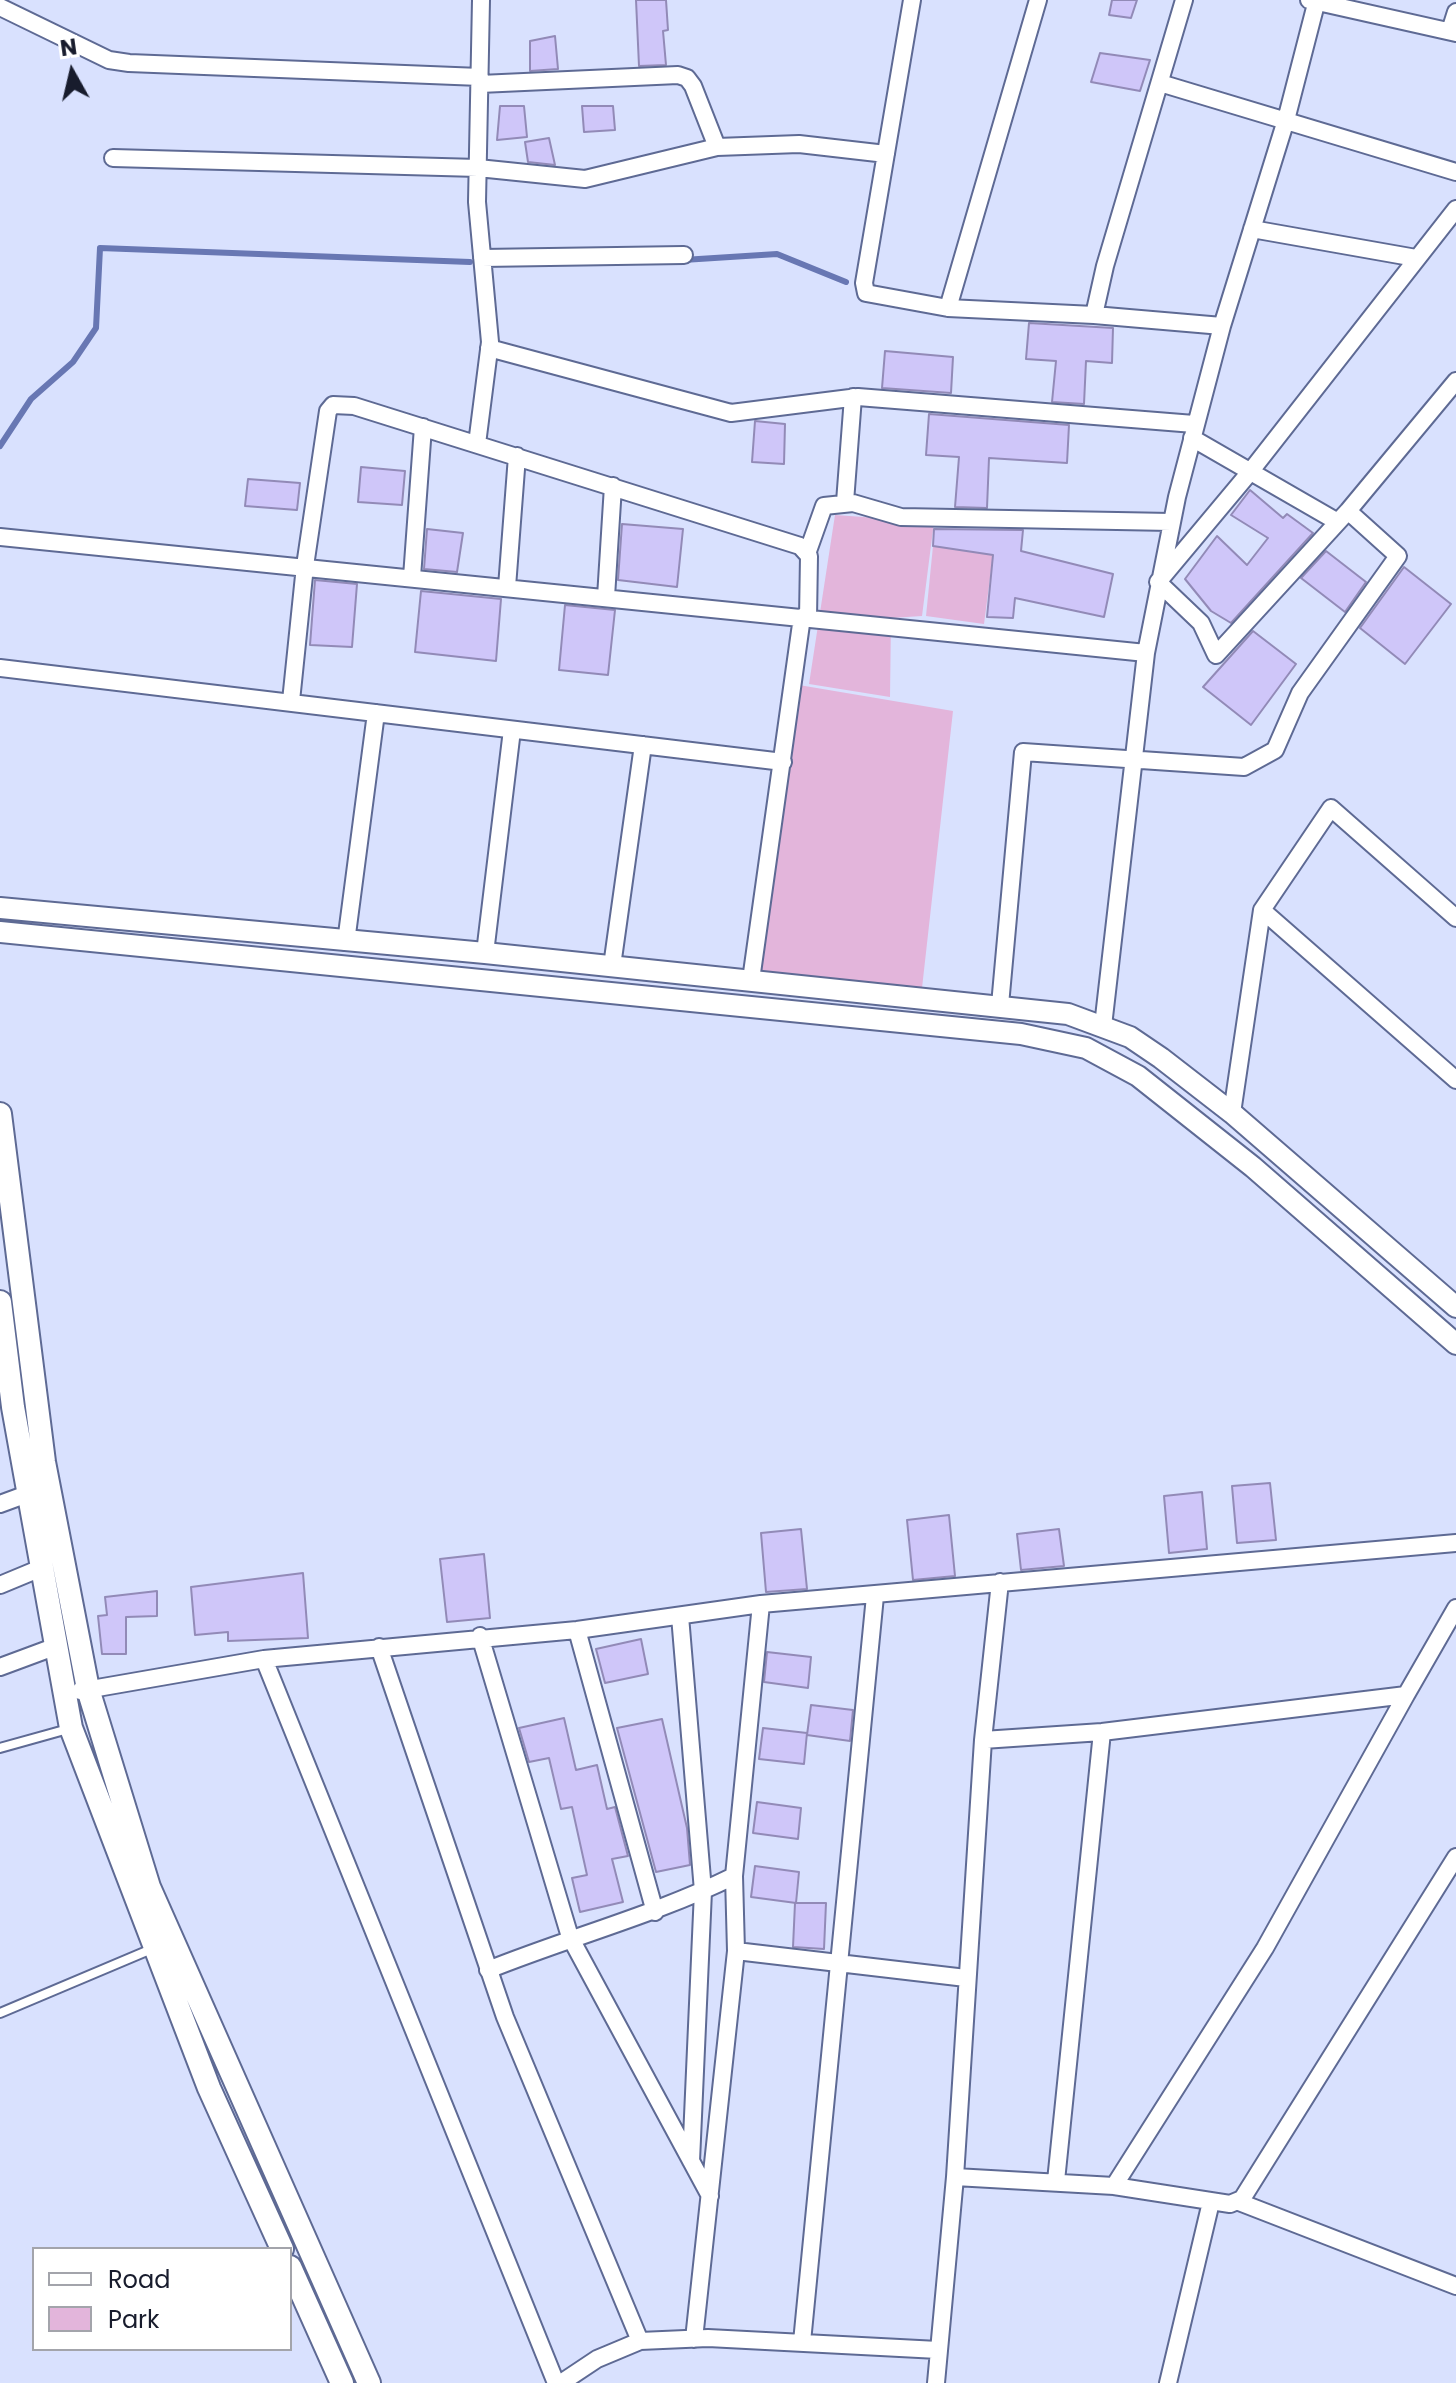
<!DOCTYPE html>
<html>
<head>
<meta charset="utf-8">
<style>
	body { margin:0 }
	#map { position:relative; width:1456px; height:2383px; overflow:hidden; background:#d9e1fe; font-family:Poppins,sans-serif }
	canvas { display:block }
	.legend { position:absolute; left:32px; top:2247px; width:260px; height:104px; box-sizing:border-box; background:#fff; border:2px solid #a3a4ab; margin:0; padding:10px 14px; list-style:none; font-size:24px; color:#181c2d }
	.legend li { display:flex; align-items:center; gap:16px; height:40px }
	.legend b { width:40px; border:2px solid #a3a4ab }
	.north { position:absolute; left:32px; top:32px; width:80px; height:80px; -webkit-text-stroke:6px #fff; paint-order:stroke; rotate:352deg; font-size:22px; font-weight:700; line-height:32px; text-align:center; color:#181c2d }
	.north::after { content:''; display:block; margin:auto; width:28px; height:36px; background:#181c2d; clip-path:polygon(50% 0,100% 100%,50% 72%,0 100%) }
</style>
</head>
<body>
<div id="map">
<canvas width="1456" height="2383"></canvas>
<ul class="legend">
<li><b style="height:10px;background:#fff"></b>Road</li>
<li><b style="height:22px;background:#e3b5db"></b>Park</li>
</ul>
<div class="north">N</div>
</div>
<script>
const c = document.querySelector('canvas').getContext('2d');
c.lineJoin = 'round';
function paint(path, color) { c.fillStyle = color; c.fill(path, 'evenodd'); }
function stroke(path, color, width, dash) { c.strokeStyle = color; c.lineWidth = width; c.lineCap = dash ? 'butt' : 'round'; c.setLineDash(dash || []); c.stroke(path); }
paint(new Path2D(`
	M835 515 934 522 922 616 891 618 890 697 809 684Z
	M933 546 993 555 984 624 926 616Z
	M793 684 953 711 921 997 751 980Z`), '#e3b5db');
stroke(new Path2D(`
	M683 260 777 254 846 282
	M0 446 31 399 73 362 96 328 100 248 470 262`), '#6877b3', 6);
const building = new Path2D(`
	M636 0H666L668 30 663 31 666 65 639 66Z
	M1112 0H1137L1131 18 1109 15Z
	M555 36 558 69 530 71V41Z
	M1100 53 1150 60 1140 91 1091 82Z
	M500 106H524L527 137 497 140Z
	M582 106H613L615 130 584 132Z
	M549 138 555 165 528 162 525 142Z
	M1029 323 1113 328 1112 363 1086 361 1084 404 1052 402 1056 361 1026 359Z
	M885 351 953 357 951 393 882 388Z
	M929 414 1069 425 1067 463 989 458 987 508 955 507 959 457 926 455Z
	M755 421 785 424 784 464 752 462Z
	M361 467 405 471 402 505 358 502Z
	M248 479 300 483 297 510 245 506Z
	M1250 490 1283 518 1287 514 1313 533 1231 623 1211 611 1185 579 1217 536 1247 565 1268 538 1231 515Z
	M622 524 683 529 677 587 618 580Z
	M427 529 463 533 457 572 424 569Z
	M934 529 1023 530 1021 551 1113 574 1104 617 1015 598 1013 618 987 617 993 555 933 546Z
	M1326 551 1366 582 1345 612 1301 578Z
	M1404 567 1451 604 1405 664 1360 628Z
	M315 580 357 584 352 647 310 645Z
	M421 591 501 599 496 661 415 652Z
	M565 605 615 610 608 675 559 670Z
	M1253 631 1296 664 1251 725 1203 687Z
	M1270 1483 1276 1540 1237 1543 1232 1486Z
	M1202 1492 1207 1549 1169 1553 1164 1496Z
	M949 1515 955 1576 913 1580 907 1520Z
	M801 1529 807 1589 766 1592 761 1533Z
	M1059 1529 1064 1566 1021 1570 1017 1534Z
	M484 1554 490 1618 447 1622 440 1559Z
	M303 1573 308 1638 228 1641V1632L195 1635 191 1587Z
	M157 1591V1616L126 1617V1654H102L98 1616 107 1615 105 1597Z
	M641 1639 648 1674 605 1683 596 1649Z
	M767 1652 811 1657 808 1688 764 1682Z
	M811 1705 853 1710 850 1741 807 1735Z
	M564 1718 576 1770 597 1765 607 1809 615 1807 628 1856 612 1859 623 1902 580 1912 572 1878 587 1875 572 1807 561 1809 549 1758 529 1762 519 1728Z
	M662 1719 687 1828 690 1865 656 1872 617 1728Z
	M763 1728 807 1733 804 1764 759 1759Z
	M757 1802 801 1808 798 1839 753 1833Z
	M755 1866 799 1872 796 1903 751 1897Z
	M795 1903H826L824 1949 793 1947Z`);
paint(building, '#cfc6f9');
stroke(building, '#928ab7', 2);
const service = new Path2D(`
	M0 1748 68 1729
	M0 2013 154 1948`);
const minor = new Path2D(`
	M912 0 864 283 866 293 948 308 1094 315 1222 326 1286 120 1317 0
	M1309 0 1456 33
	M0 7 109 60 129 63 480 77
	M1450 31 1456 12
	M1160 83 1456 172
	M480 84 678 75 687 78 693 86 717 147
	M113 158 478 168 585 179 717 147 799 144 886 154
	M1456 209 1250 472 1158 582 1201 623 1216 655 1348 511 1456 381
	M1252 229 1416 258
	M482 258 684 255
	M948 308 1038 0
	M1094 315 1105 266 1184 0
	M489 348 731 413 858 397 1194 424
	M1192 438 1336 521
	M477 444 490 342 477 202 481 0
	M845 502 853 397
	M0 537 1146 653
	M808 551 824 506 853 503 901 517 1171 522
	M412 577 423 427
	M507 587 517 456
	M606 597 613 486
	M0 668 783 762
	M291 701 305 566 328 411 333 405 354 406 800 546 809 556 808 618
	M1456 918 1331 808 1262 910 1456 1080
	M346 942 376 713
	M485 953 512 730
	M612 966 643 745
	M751 980 802 617
	M1000 1005 1023 752 1244 767 1275 750 1300 693 1398 556 1348 511
	M1103 1026 1146 653 1177 497 1222 326
	M1232 1113 1262 910
	M0 1504 30 1493
	M0 1585 41 1568
	M680 1616 703 1891 691 2161
	M577 1630 655 1912
	M480 1636 570 1937 710 2196
	M379 1647 505 2017 640 2341
	M264 1659 556 2383
	M0 1667 54 1647
	M80 1691 264 1659 577 1630 761 1604 1456 1543
	M1406 1695 1456 1608
	M736 1951 966 1978
	M488 1970C570 1937 655 1915 734 1876
	M955 2177 1114 2186 1265 1948 1406 1695 1102 1732 983 1740
	M1056 2181 1102 1732
	M1114 2186 1230 2204 1242 2199 1456 1857
	M1239 2202 1456 2286
	M694 2339 736 1951 734 1876 761 1604
	M802 2342 875 1596
	M561 2383 597 2359 640 2341 708 2338 938 2350
	M936 2383 955 2177 983 1740 1000 1582
	M1168 2383 1211 2202`);
const tertiary = new Path2D(`
	M0 908 485 953 1068 1014 1130 1037 1161 1058 1232 1113 1456 1307
	M0 932 1021 1034 1086 1048 1138 1076 1253 1167 1456 1344`);
const secondary = new Path2D(`
	M0 1114 44 1462 88 1689 149 1887 369 2383
	M0 1302 13 1407 71 1728 209 2088 282 2249
	M290 2267 342 2383`);
stroke(service, '#5e6a94', 12);
stroke(minor, '#5e6a94', 20);
stroke(tertiary, '#5e6a94', 24);
stroke(secondary, '#5e6a94', 26);
stroke(service, '#fff', 8);
stroke(minor, '#fff', 16);
stroke(tertiary, '#fff', 20);
stroke(secondary, '#fff', 22);
</script>
</body>
</html>
